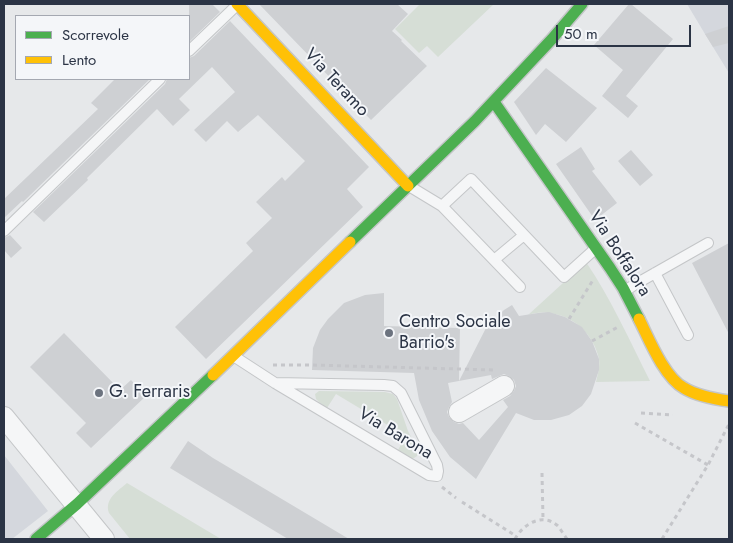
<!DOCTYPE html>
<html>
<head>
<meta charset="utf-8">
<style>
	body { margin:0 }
	#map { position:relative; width:733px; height:543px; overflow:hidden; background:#e6e8ea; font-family:Jost,sans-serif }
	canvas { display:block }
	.frame { position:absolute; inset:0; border:5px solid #2b3445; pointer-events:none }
	.legend { position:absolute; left:15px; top:15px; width:175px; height:65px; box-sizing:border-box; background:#f4f6f9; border:1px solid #a4a8b1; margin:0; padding:6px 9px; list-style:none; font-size:15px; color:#2b3445 }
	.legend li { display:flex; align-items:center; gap:10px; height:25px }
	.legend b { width:25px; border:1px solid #a4a8b1 }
	.scale { position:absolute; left:556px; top:25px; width:135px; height:22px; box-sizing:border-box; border:2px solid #2b3445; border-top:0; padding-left:6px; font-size:15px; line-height:18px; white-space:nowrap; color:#2b3445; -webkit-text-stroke:4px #f4f6f9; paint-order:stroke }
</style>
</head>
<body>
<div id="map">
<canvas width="733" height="543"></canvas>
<div class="frame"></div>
<ul class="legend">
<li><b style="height:6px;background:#4caf50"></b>Scorrevole</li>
<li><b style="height:6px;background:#ffc107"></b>Lento</li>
</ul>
<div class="scale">50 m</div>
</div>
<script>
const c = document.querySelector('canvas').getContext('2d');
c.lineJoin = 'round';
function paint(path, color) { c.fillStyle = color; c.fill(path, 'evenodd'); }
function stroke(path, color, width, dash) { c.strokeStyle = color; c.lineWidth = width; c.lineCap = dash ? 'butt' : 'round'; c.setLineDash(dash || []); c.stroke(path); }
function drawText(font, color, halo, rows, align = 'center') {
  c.font = font + ' Jost,sans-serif'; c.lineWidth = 4; c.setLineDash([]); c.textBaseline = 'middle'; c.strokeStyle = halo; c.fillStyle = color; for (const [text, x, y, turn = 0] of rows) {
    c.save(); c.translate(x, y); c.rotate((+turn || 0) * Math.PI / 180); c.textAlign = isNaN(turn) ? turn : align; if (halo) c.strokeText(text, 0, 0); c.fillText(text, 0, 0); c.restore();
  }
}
paint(new Path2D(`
	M687 4H729V73L705 34Z
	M4 455 48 511 12 539H4Z`), '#d4d7dd');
paint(new Path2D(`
	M420 4H494L438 57 427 46 419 53 395 29Z
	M586 262C611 299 630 341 650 381L596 382C598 374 600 366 599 359 594 334 572 314 547 313 541 312 534 313 528 315Z
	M319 391 385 392 393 394 397 399 408 431 418 450 417 456 414 458H411L398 450 406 436 336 394 327 408 320 403 316 399 315 394Z
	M127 483 221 539H130L109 513C104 499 118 491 127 483Z`), '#d6ded6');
paint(new Path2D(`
	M189 4H212L220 12 189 42Z
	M259 4H397L408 14 392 31 402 40 401 41 427 66 371 120Z
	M629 4H631L673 39 626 96 638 106 628 118 602 96 623 70 594 45Z
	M230 21 369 167 347 189 363 207 206 359 175 327 253 251 246 243 272 218 256 202 282 177 285 181 305 161 258 115 238 132 227 121 206 142 194 130 235 92 212 67 179 99 190 110 173 126 157 109 87 178 88 180 44 222 33 212 165 84 167 79H189V58L194 56Z
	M729 26V43L713 47 705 34Z
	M546 68 597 108 566 142 545 124 536 135 514 102Z
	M115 79H150L23 202 22 201 4 218V199L98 109 91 103Z
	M581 147 595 169 592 171 617 203 595 220 556 164Z
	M631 150 653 175 640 186 618 161Z
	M10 235 22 248 11 258 4 250V238Z
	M729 243V334L692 263Z
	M384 293V326L460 328 459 381 487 326 504 310 512 305 519 316 538 313 549 312 565 317 582 327 592 341 599 359V370L591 394 582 406 569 415 551 420H534L516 413 476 479 450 457 432 431 419 400 414 373 312 370 313 348 320 330 328 319 344 303 365 295ZM504 374 509 376 514 380 516 386 514 391 510 396 503 400 508 407 479 440 463 423 459 424 454 422 449 417 447 412 449 407 452 402 448 383 491 375 492 379Z
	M64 333 120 390 131 380 146 396 91 448 76 433 86 423 30 367Z
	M188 441 213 458 349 539H288L170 468Z`), '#ced0d3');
const lane = new Path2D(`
	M189 51 237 5
	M409 186 442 206 520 287
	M442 206 471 179 564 277 595 249
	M4 231 160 79
	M494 260 524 235
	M655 273 688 335
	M625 291 634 285 708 243
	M235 357 275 383 429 475 437 476 438 471 437 465 401 393 393 386 384 385 275 383`);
const street = new Path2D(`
	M459 412 504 386
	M4 417 104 539`);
const fast = new Path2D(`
	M494 102 610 268 623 288 639 319
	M350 242 475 121 552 39 582 4
	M36 539 77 504 213 375`);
const slow = new Path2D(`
	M237 4 408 186
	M639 319C649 339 664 377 684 388 697 396 714 399 729 401
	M213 375 350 242`);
stroke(lane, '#c4c6c8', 12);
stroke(street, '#c4c6c8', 22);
stroke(fast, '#c4c6c8', 14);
stroke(slow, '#c4c6c8', 14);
stroke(new Path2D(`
	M569 319 593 280
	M592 341 620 326
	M273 365H312L494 370
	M641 413 673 415
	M635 423 708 465
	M542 473 543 519
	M442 487 456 498
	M462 502 516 536
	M515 539C523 524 543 512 558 526 561 530 564 535 567 539
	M662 539 708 465 729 424`), '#c5c6ca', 3, [4, 4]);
stroke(lane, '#f5f6f7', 10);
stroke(street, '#f5f6f7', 20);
stroke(fast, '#4caf50', 11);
stroke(slow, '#ffc107', 11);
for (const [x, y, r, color] of [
	[389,333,5,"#6c737f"],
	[99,393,5,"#6c737f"]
]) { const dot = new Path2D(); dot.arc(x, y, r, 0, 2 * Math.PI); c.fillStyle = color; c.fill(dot); stroke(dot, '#f4f6f9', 2); }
drawText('18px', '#2b3445', '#f4f6f9', [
	["Via Teramo",336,83,47],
	["Via Boffalora",619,254,57],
	["Via Barona",395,434,31]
]);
drawText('18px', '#2b3445', '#f4f6f9', [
	["Centro Sociale",399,323],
	["Barrio's",399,344],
	["G. Ferraris",109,393]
], 'left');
</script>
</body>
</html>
